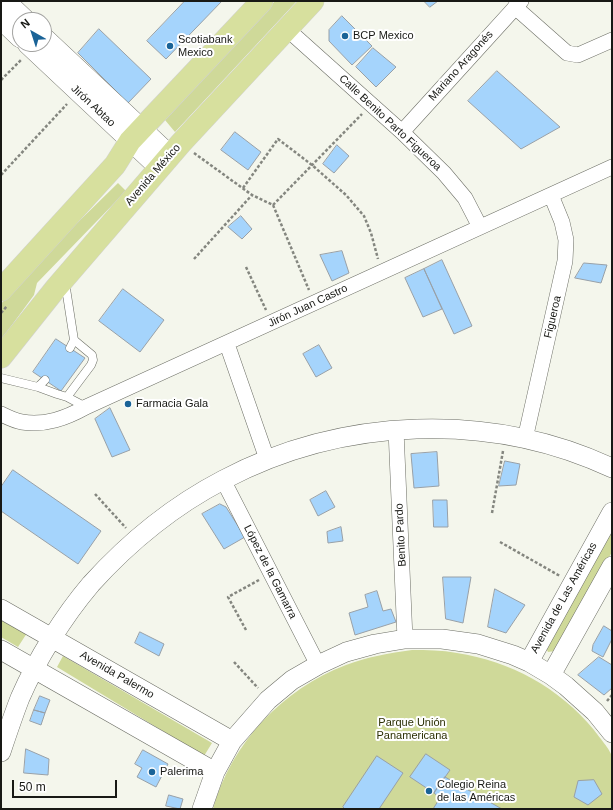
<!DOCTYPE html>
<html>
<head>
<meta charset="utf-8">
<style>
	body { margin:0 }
	#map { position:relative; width:613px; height:810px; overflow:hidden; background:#f4f6ec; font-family:Arial,sans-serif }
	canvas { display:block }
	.frame { position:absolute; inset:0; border:2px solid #181915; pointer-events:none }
	.north { position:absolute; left:12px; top:12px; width:40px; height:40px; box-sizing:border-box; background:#fff; border:1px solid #a3a3a1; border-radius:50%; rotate:321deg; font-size:11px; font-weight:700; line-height:16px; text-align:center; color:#181915 }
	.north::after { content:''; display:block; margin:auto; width:14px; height:18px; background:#1a6397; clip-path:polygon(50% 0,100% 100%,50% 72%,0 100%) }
	.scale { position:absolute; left:12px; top:780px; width:105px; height:18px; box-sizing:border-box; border:2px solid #181915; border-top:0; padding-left:5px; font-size:12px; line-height:14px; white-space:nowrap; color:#181915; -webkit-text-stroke:3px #fff; paint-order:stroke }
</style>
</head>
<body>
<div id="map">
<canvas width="613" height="810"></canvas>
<div class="frame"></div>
<div class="north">N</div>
<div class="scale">50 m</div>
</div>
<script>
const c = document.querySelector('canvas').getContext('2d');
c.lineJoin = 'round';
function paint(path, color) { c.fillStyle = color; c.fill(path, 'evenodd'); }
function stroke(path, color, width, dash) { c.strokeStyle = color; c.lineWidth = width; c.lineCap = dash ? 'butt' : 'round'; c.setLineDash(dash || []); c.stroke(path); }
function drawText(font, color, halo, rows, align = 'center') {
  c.font = font + ' Arial,sans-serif'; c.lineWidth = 4; c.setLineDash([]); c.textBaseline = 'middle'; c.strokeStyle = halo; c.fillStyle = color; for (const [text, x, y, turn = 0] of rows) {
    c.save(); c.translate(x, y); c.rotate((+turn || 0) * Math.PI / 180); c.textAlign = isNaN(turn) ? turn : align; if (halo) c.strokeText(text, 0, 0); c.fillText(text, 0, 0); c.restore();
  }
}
paint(new Path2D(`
	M275 1H297L175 132 165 120Z
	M118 183 126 191 37 283 34 295 1 340V304L22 277Z
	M612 528V552L555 651 548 652 545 646Z
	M1 618 27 633 18 647 1 637Z
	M412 650C427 650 442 650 457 653 510 661 560 688 594 730 598 736 611 750 612 757 613 762 612 768 612 773 612 785 612 797 612 809H213C231 743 283 689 346 665 367 657 389 653 412 650Z
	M63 656 212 743 204 756 57 667Z`), '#cfd999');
const building = new Path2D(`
	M185 1H222L166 59 147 41Z
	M424 1H438L430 7Z
	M342 16 372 46 352 65 329 41V30Z
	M99 29 151 79 128 103 78 53Z
	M373 48 396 67 376 87 356 67Z
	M497 71 560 127 521 149 468 101Z
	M235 132 261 152 248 170 221 150Z
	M337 145 349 156 334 173 323 164Z
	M241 216 252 229 242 239 228 227Z
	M342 251 349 273 332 281 320 255Z
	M442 260 472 326 454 334 424 269Z
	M584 263 607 265 601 283 575 278Z
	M424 269 442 309 423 317 405 278Z
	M123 289 164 320 140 352 99 321Z
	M56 339 85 358 61 391 33 372Z
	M319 345 332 368 316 377 303 354Z
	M110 408 130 450 112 457 95 419Z
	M437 452 439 486 414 488 411 454Z
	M505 461 520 464 516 485 499 486Z
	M13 470 101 531 78 564 1 511V487Z
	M326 491 335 507 318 516 310 500Z
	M433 500H447L448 527H434Z
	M220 504 226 507 245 537 224 549 202 514Z
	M341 527 343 541 328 543 327 532Z
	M443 577H471L463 623 446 619Z
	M495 589 525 605 506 633 488 627Z
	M377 591 383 611 391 609 396 622 355 635 349 613 368 607 365 595Z
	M604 626 612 631V639L603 657 592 651 593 645Z
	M140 632 164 644 159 656 135 643Z
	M599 657 612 665V688L604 695 578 675Z
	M40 696 50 700 45 713 34 710Z
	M34 710 45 713 41 725 30 721Z
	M26 749 49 759 48 775 24 773Z
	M143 750 168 764 156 787 137 777 142 768 135 764Z
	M426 754 450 770 434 793 410 777Z
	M377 756 403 773 379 809H345L343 807Z
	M445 777 502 809H433L440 798 434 793Z
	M594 780 602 794 588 805 574 797 578 781Z
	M169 795 183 799 180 809 166 806Z`);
paint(building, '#a5d4fc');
stroke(building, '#98a0a7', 1);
const service = new Path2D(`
	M65 282 74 340 70 348
	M1 378 38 387 57 394 67 397 86 407
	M38 387 45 380
	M67 397 91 365 93 360 92 355 74 340`);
const minor = new Path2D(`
	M515 7 567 53 578 55 612 40
	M287 29 402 132 444 173 465 198 480 227
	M402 132 521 1
	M227 344 267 459
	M1 414C7 417 15 421 22 422 45 426 66 418 86 407L612 167
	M396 430 405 639
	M525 439 565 261 566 240 562 222 551 195
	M223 480 318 665`);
const tertiary = new Path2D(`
	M6 1 26 20
	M1 20 20 38
	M44 37 170 155
	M27 44 159 168
	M1 609 232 741
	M1 650 215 772
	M529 662 612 512
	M551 675 612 566
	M1 752C7 734 13 716 20 698 37 659 63 617 91 584 129 542 173 506 223 480 342 417 490 411 612 468
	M202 809 215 772 232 741 268 700 292 680 318 665 346 652 375 644 405 639H442L478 644 513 655 529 662 551 675 566 686 595 712 612 733`);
const primary = new Path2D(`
	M1 290 115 165 130 141 262 1
	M1 357 56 288 181 143 313 1`);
stroke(service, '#6c6e65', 9);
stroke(minor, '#6c6e65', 16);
stroke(tertiary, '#6c6e65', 20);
stroke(primary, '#d1d1d0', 23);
stroke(new Path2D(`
	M1 80 22 59
	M194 153 252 195 273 205 309 290
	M1 175 67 104
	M243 188 278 139 312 165 346 195 364 216 371 233 378 259
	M273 205 362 114
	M194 259 252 195
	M246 267 266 310
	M1 313 7 306
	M95 494 126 528
	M492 513 503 451
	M500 542 560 576
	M246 630 228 597 259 580
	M234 662 258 688
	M607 701 612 695`), '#84867f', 2.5, [3, 2]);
stroke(service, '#fff', 8);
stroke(minor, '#fff', 15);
stroke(tertiary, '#fff', 19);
stroke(primary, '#d7e09e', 22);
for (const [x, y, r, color] of [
	[345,36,4,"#1a6397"],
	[170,46,4,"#1a6397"],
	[128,404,4,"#1a6397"],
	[152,772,4,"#1a6397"],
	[429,791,4,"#1a6397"]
]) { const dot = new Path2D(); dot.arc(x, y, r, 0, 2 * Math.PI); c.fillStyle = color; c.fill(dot); stroke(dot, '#fff', 1.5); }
drawText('11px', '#181915', '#fff', [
	["BCP Mexico",353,36],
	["Scotiabank",178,40],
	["Mexico",178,53],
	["Farmacia Gala",136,404],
	["Palerima",160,772],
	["Colegio Reina",437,785],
	["de las Américas",437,798]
], 'left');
drawText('11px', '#181915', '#fff', [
	["Mariano Aragonés",461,66,-48],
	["Jirón Abtao",93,106,43],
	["Calle Benito Parto Figueroa",390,123,43],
	["Avenida México",153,175,-49],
	["Jirón Juan Castro",308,306,-25],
	["Figueroa",553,317,-77],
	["Benito Pardo",401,535,-93],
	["López de la Gamarra",270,572,63],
	["Avenida de Las Américas",564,598,-61],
	["Avenida Palermo",117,675,30]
]);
drawText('11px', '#2c3005', '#fff', [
	["Parque Unión",412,723],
	["Panamericana",412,736]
]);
</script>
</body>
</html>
